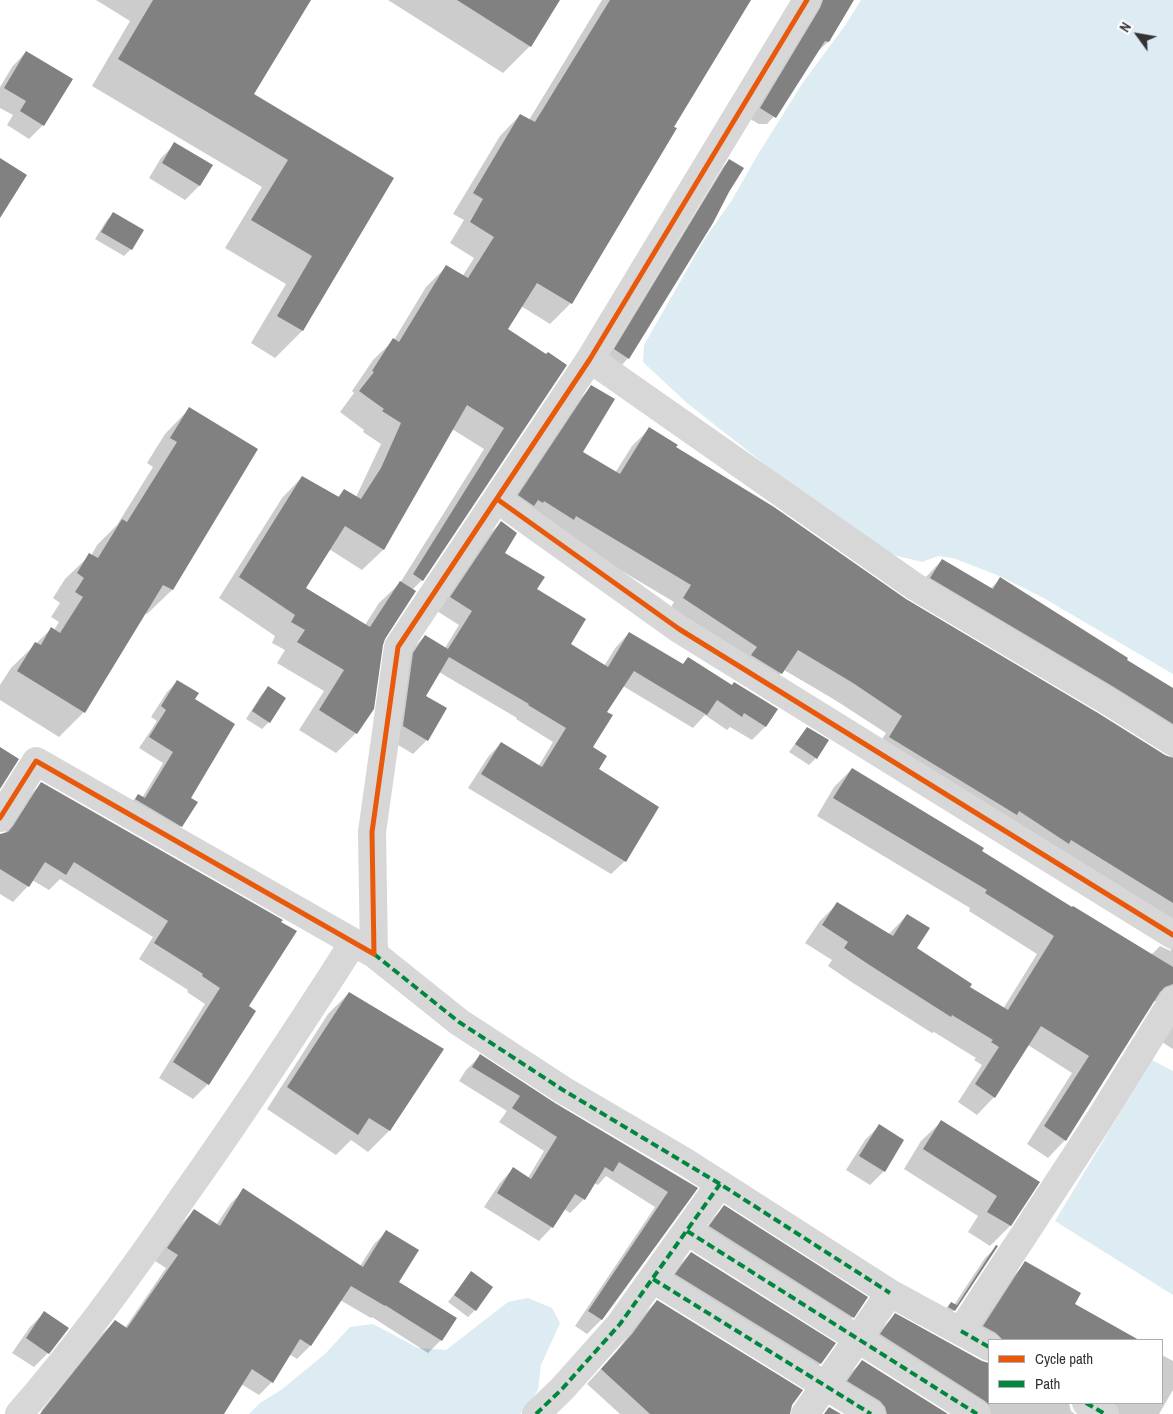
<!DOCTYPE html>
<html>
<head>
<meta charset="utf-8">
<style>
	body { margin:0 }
	#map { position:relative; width:1173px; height:1414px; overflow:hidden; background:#fff; font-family:"Archivo Narrow",sans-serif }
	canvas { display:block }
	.legend { position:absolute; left:988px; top:1339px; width:175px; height:65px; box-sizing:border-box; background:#fff; border:1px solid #adadad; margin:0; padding:6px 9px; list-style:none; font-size:15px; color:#333 }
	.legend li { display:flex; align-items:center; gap:10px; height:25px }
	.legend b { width:25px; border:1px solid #adadad }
	.north { position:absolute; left:1113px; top:10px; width:50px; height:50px; -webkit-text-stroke:4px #fff; paint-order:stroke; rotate:302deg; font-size:14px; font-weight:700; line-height:20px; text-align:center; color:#333 }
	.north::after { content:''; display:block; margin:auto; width:18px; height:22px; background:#333; clip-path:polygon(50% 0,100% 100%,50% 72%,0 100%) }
</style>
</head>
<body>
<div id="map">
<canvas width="1173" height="1414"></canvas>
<ul class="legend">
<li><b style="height:6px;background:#e8590c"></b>Cycle path</li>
<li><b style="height:6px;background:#00873e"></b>Path</li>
</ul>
<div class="north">N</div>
</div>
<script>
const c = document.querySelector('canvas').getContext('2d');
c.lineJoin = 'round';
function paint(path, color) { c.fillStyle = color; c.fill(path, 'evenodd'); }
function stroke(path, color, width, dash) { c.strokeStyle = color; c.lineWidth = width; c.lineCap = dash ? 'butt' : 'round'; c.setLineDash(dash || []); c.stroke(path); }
paint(new Path2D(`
	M861 0H1173V674L1042 597 997 575 953 558 938 556 922 562 894 555 856 536 687 403 643 362 644 345 704 240 732 200 757 156 802 84 846 24Z
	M1152 1060 1173 1071V1295L1055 1221Z
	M528 1298 552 1308 560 1323 541 1365 538 1390 529 1405 520 1414H249L260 1403 281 1390 325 1354 350 1327 373 1324 418 1348 446 1350 508 1302Z`), '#ddebf3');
paint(new Path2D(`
	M96 0H309L253 95 392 178 302 331 275 358 251 343 286 284 225 248 262 187 92 86 130 21Z
	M388 0H559L530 46 503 73Z
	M602 0H749L672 127 571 303 550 324 521 306 506 329 546 355 422 580 412 590 384 638 356 733 336 753 299 730 324 691 277 663 285 650 272 643 275 636 219 598 282 498 302 477 337 498 344 490 356 497 381 444 363 432 364 430 340 412 354 393 352 391 373 360 394 340 426 287 446 267 462 277 474 258 450 243 464 220 453 214 500 136 520 115 529 120ZM452 429 484 449 400 583 379 603 365 625 304 588 329 549 362 570 383 550Z
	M814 0H852L828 42 817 52 777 113 767 124H759L750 119Z
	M26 52 43 125 29 139 7 125 13 115 0 108V87L12 67Z
	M175 144 211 165 199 186 185 200 149 178 161 158Z
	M729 160 728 191 628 358 622 365 608 356 723 167Z
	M114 213 142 230 131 249 124 256 95 239 107 220Z
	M592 387 581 452 615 473 632 446 649 429 675 448 905 600 1164 756 1171 758 1169 752 925 578 942 560 990 589 1000 579 1173 689V1049L1160 1041 1163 1004 1156 1001 1152 1002 1065 1140 1048 1158 1027 1144 1072 1073 1028 1045 994 1097 977 1115 958 1102 982 1065 974 1060 976 1058 934 1032 932 1033 853 983 828 966 832 960 805 943 820 921 837 904 888 935 907 915 916 949 968 987 1003 1009 1037 954 969 911 970 908 817 816 834 787 852 769 981 852 1151 955 1160 946 1171 951 1170 946 873 754 886 733 835 700 784 670 764 691 666 616 674 602 558 533 502 513 574 404Z
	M189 409 256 450 172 590 147 614 145 613 84 712 59 737 0 700V685L11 668 51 629 54 630 59 622 51 617 60 603 53 598 65 579 90 555 91 556 97 545 117 525 153 467 147 463 165 434Z
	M501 523 503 553 536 589 569 645 604 666 616 647 629 633 682 665 688 659 732 686 776 710 765 727 752 740 730 727 727 730 705 715 693 728 623 686 606 713 591 748 625 861 611 874 468 788 488 757 501 743 538 767 553 742 516 719 517 718 439 672 424 696 445 709 427 740 413 754 390 740 411 650 425 636 445 648 459 625 437 611 487 536Z
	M178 681 193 699 190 799 181 826 171 836 127 806 138 796 142 798 163 763 139 748 157 721 151 717 167 692Z
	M268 688 269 722 262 729 246 719 262 694Z
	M807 728 816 758 809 765 789 752Z
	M41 784 247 1006 208 1084 193 1099 159 1078 205 1004 187 992 188 990 139 959 153 937 60 879 49 890 32 880 28 886 13 902 0 894V835L4 834 26 799Z
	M349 993 389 1131 368 1152 351 1140 336 1155 267 1109 328 1014Z
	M480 1056 554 1105 696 1189 601 1320 587 1334 575 1326 655 1207 606 1176 598 1185 594 1183 584 1199 570 1213 564 1209 552 1227 539 1241 484 1207 500 1183 513 1169 528 1178 544 1151 499 1122 507 1111 459 1081 466 1070Z
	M941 1122 1038 1182 1010 1226 990 1246 968 1232 978 1216 904 1169 921 1141Z
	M879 1126 884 1171 870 1185 846 1170 865 1140Z
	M244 1190 360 1266 374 1244 387 1231 398 1282 441 1340 428 1353 372 1317 371 1318 340 1300 310 1346 297 1359 289 1354 272 1382 259 1395 241 1384 222 1414H46L41 1411 102 1334 115 1321 125 1328 166 1268 155 1261 181 1224 194 1211 216 1225 231 1203Z
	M724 1207 853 1317 843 1327 700 1237 714 1217Z
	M996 1247 954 1310 943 1322 939 1315 951 1303 954 1305 985 1258Z
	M691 1253 834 1344 820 1364 809 1375 665 1286 680 1264Z
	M1026 1263 1073 1304 1136 1340 969 1341 1011 1278Z
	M471 1273 475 1310 468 1317 448 1302Z
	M657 1301 791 1404 788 1414H620L587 1384 617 1351 642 1316Z
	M44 1313 67 1328 48 1353 34 1367 12 1353 30 1327Z
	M895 1315 981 1362 989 1364V1403H1069L1071 1411 1075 1414H968L866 1350 880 1330Z
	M1162 1355 1173 1361V1390L1159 1414H1095L1075 1403H1162Z
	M862 1362 945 1414H862L833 1396 847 1376Z`), '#0003');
paint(new Path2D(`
	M153 0H311L254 94 394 178 303 331 277 316 312 256 251 220 288 160 118 59Z
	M457 0H560L531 47Z
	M610 0H751L674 127 677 128 572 304 537 283 508 329 546 354 548 352 567 365 423 581 413 574 504 428 467 405 384 550 345 526 306 588 370 627 400 581 416 591 385 639 383 645 374 709 357 734 319 710 344 670 297 642 305 630 291 622 295 615 239 577 302 476 339 497 344 489 361 499 381 468 401 423 382 411 384 409 359 391 374 372 372 371 393 338 399 342 446 265 468 278 494 237 470 222 483 199 473 193 520 114 535 122Z
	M823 0H854L829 42 825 41 776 118 760 108 820 8Z
	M26 51 73 79 44 126 20 111 26 101 4 88Z
	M174 142 213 165 200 186 162 163Z
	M0 158 27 175 0 218Z
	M729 159 744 168 729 192 713 223 629 359 614 349Z
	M113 212 144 230 132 250 101 232Z
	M591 385 615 399 583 452 620 474 649 427 678 445 676 447 774 507 906 599 1098 713 1165 755 1173 758V903L1071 840 1069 844 1019 811 1017 815 889 737 902 716 853 683 798 650 782 674 751 655 757 647 751 643 683 598 691 585 576 516 574 520 544 501 543 503 538 500 534 506 518 495Z
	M189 407 258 449 173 590 163 585 85 713 17 671 35 642 41 645 51 627 60 633 83 597 75 592 84 578 77 573 89 553 98 558 122 519 127 522 177 442 170 438Z
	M501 521 517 533 505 553 545 577 537 589 586 619 571 644 608 667 629 632 683 664 688 657 732 685 734 682 778 709 766 727 744 713 742 717 717 700 707 715 634 671 607 712 613 715 593 747 607 756 599 769 659 807 626 862 481 774 501 742 542 767 566 728 528 705 529 704 449 657 426 696 447 708 428 741 403 726 413 653 425 635 448 649 472 611 450 597Z
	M942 559 993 589 1000 577 1128 658 1127 660 1173 688V724L1114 687 930 578Z
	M177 680 199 693 195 699 235 724 191 798 198 802 182 827 135 799 138 794 145 798 173 752 149 737 166 710 161 706Z
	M268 686 286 698 270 723 252 711Z
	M807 727 829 740 817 759 795 744Z
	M0 747 19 759 0 789Z
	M852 768 984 848 982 851 1072 907 1073 906 1173 967V984L1165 987 1160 992 1066 1141 1044 1126 1089 1056 1041 1026 995 1098 975 1084 999 1047 991 1042 993 1040 952 1015 951 1017 871 966 844 948 848 942 822 925 837 902 893 936 907 914 930 928 917 948 972 984 970 987 1008 1010 1054 936 985 893 987 890 833 798Z
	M41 782 283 920 281 922 297 931 249 1006 256 1011 209 1085 173 1062 220 988 202 976 203 974 154 943 168 921 74 862 66 875 45 862 29 887 0 869V834L8 832 13 826Z
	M349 992 444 1049 390 1131 369 1118 358 1135 287 1087Z
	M480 1054 555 1103 698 1188 602 1320 588 1311 668 1192 619 1162 613 1172 605 1167 585 1200 575 1194 553 1228 497 1193 513 1167 531 1179 557 1137 512 1108 520 1096 472 1067Z
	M941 1120 1040 1182 1011 1226 987 1212 997 1196 923 1149Z
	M879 1124 904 1140 885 1172 859 1156Z
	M243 1188 363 1267 386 1230 419 1250 399 1282 457 1318 442 1341 385 1305V1306L351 1286 311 1346 300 1339 273 1383 252 1369 224 1414H40L115 1320 127 1328 178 1255 167 1248 194 1209 220 1226Z
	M724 1205 868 1297 854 1318 709 1226Z
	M996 1245 998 1246 955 1311 948 1307 951 1302 957 1305Z
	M691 1252 836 1343 821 1364 675 1274Z
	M1025 1261 1081 1293 1075 1304 1139 1340H1003L996 1333 983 1326Z
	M471 1271 493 1287 476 1311 454 1295Z
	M657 1300 803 1390 792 1405 790 1414H650L601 1369 632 1334Z
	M44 1311 69 1328 49 1354 26 1338Z
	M895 1313 982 1361 989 1363V1405L985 1401 880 1334Z
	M862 1360 948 1414H887L885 1407 880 1401 847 1381Z
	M829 1407 841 1414H824Z`), '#818181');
stroke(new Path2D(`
	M590 359 914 586 1106 700 1173 742
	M497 499 679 629 1173 935
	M0 818 36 761 374 954 372 832 398 647 590 359 807 0
	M374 954 459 1022 563 1090 684 1161 890 1293 989 1347
	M687 1231 977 1414
	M653 1279 871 1414
	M961 1331 1099 1120 1173 1000
	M1086 1403 1105 1414
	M19 1414C79 1345 132 1272 183 1197 242 1114 298 1029 353 943
	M536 1414 562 1389 620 1324 720 1184
	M805 1414 890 1293`), '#d7d7d7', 28);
stroke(new Path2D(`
	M374 954 459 1022 563 1090 720 1184 890 1293
	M687 1231 977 1414
	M653 1279 871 1414
	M961 1331 989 1347
	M1086 1403 1105 1414
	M536 1414 562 1389 620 1324 720 1184`), '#00873e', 4, [8, 4]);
stroke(new Path2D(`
	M497 499 679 629 1173 935
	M0 818 36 761 374 954 372 832 398 647 590 359 807 0`), '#e8590c', 5);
</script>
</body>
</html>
